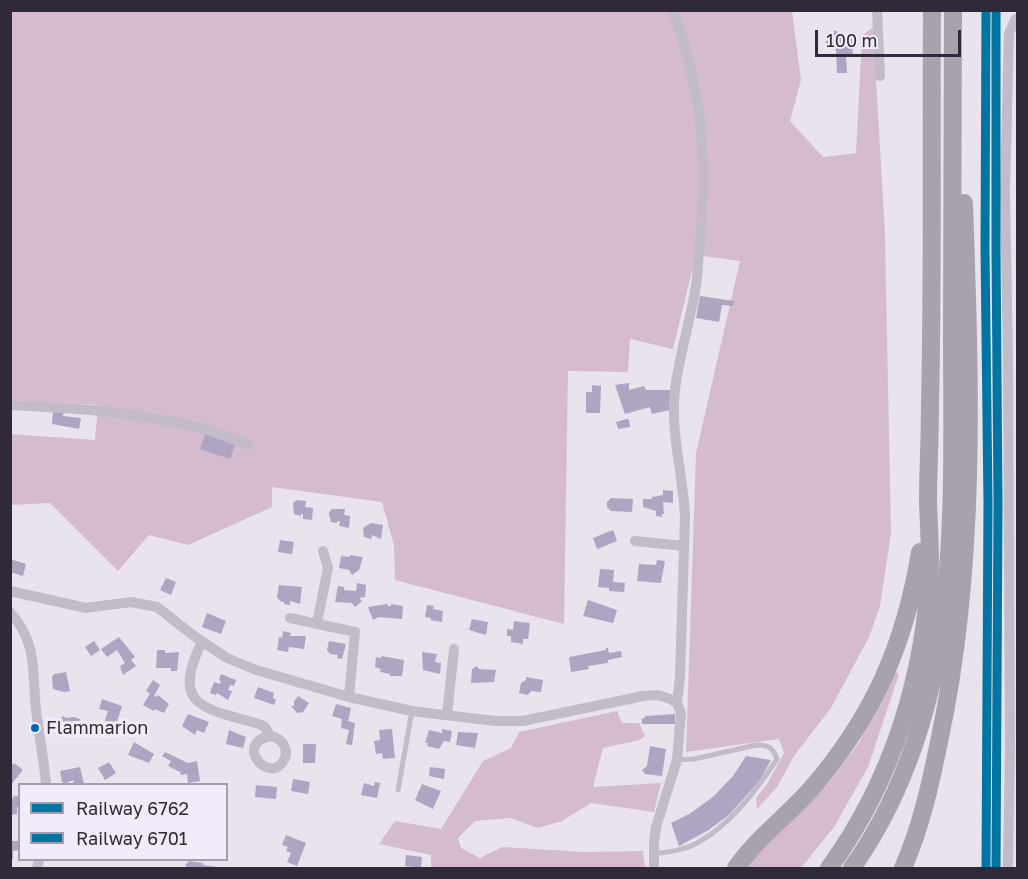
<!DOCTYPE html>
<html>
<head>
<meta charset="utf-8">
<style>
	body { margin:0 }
	#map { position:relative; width:1028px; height:879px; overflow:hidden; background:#e9e3ee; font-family:"Golos Text",sans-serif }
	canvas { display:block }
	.frame { position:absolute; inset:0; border:12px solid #2f2939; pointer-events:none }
	.legend { position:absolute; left:18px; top:783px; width:210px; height:78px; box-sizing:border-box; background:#f4ebfa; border:2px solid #a59dad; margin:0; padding:8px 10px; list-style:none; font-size:18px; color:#2f2939 }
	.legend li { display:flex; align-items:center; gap:12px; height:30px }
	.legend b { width:30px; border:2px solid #a59dad }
	.scale { position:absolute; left:815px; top:30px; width:146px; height:27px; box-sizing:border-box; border:3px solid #2f2939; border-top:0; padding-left:8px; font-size:18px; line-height:21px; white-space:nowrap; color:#2f2939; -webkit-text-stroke:4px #f4ebfa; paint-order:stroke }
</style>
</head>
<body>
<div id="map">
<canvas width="1028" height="879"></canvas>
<div class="frame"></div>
<ul class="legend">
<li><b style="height:8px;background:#0075a1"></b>Railway 6762</li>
<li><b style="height:8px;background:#0075a1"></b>Railway 6701</li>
</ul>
<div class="scale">100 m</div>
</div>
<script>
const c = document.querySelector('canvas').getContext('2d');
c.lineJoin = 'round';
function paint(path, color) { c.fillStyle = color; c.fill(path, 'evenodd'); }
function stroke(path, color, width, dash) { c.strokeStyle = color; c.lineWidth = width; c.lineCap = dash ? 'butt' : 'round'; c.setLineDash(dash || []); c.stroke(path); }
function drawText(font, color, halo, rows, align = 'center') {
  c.font = font + ' "Golos Text",sans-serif'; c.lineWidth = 6; c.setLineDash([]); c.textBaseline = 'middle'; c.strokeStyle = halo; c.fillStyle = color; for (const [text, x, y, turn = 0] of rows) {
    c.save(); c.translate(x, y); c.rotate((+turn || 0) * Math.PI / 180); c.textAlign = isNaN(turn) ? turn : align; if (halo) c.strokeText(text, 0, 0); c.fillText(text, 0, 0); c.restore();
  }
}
paint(new Path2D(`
	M11 11H792L801 80 790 121 823 157 856 153 862 36 873 27 885 234 891 533 880 606 869 637 831 708 794 756 777 787 757 809 756 798 767 784 784 753 779 739 686 752 696 453 740 261 696 255 673 349 630 339 628 372 568 371 564 624 395 580 394 545 382 502 272 487V507L188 545 149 535 118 571 50 503 11 505 10 434 95 440 98 405 11 400Z
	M895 671 899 674 868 767 834 827 801 868H743L829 782 858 744Z
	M617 711 622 723H639L645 736 640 740 603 748 593 787 661 783 654 812 591 803 562 821 538 828 511 818 475 821 458 838 461 848 480 858 502 847 584 852 643 851 645 868H431V855L379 844 395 821 441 829 483 761 511 748 519 732Z`), '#d4bcce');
paint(new Path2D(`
	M835 30 844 39H852L853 56H846L847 73H837L836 50 825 42Z
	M700 296 734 301 733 306 722 305 719 322 696 318Z
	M629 383V390L644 386 646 390H670V410L652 414 650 407 625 414 615 385Z
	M592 385 601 386 600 413H586V392H592Z
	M53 411 64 412 63 416 81 418 79 429 52 424Z
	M627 419 629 420 630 427 618 429 616 422Z
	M205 434 235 445 230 459 200 449Z
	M663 490 673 491V503L663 502 664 514H662V517L656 516V511L643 507V499H652V497L663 495Z
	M611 498 633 499 632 512 611 511 607 507V502Z
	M297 500 306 501 305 507 313 508 312 520 303 519V514H301V516L294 514 293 503Z
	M332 509H345L344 515 350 516 349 528 339 526 340 521H338L337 523 331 522 330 517H329V512Z
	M371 523 383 525 381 539 372 535 371 539 364 537 363 528Z
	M613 530 617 541 597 549 593 538Z
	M280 540 294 542 292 554 278 552Z
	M350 555 363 557 359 570 352 575 349 570 339 568 341 556 350 557Z
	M10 559 26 564 23 576 10 572Z
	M657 560 665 561 661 583 637 581 639 564 656 565Z
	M600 569 614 570 613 582 625 583 624 592 609 591V588L598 587Z
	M166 578 176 582 171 595 160 590Z
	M357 583 366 585 365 597 359 598 362 601 355 607 352 603 335 602 338 586 344 587V590L356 591Z
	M279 585 302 587 300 604 290 601V605L284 604V602L280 601 277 597Z
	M588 600 617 610 613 623 583 616Z
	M387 604 388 606H391V604L403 606 402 619 379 617 373 620 368 607Z
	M427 605 434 606 433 609 443 611 442 622 430 620 431 618 425 617Z
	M207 613 226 621 221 634 202 627Z
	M472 619 488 622 486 635 469 630Z
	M514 621 530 623 528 639H523V644L511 642V636H507V629L513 630Z
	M283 631 291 633 290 636H306L304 649 289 647 288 652 277 650 279 637 282 638Z
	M119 637 135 657 131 660 136 666 123 675 120 666 125 663 117 650 107 657 101 649Z
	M94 641 100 650 91 656 85 647Z
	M329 641 346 644 342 659 337 658 338 655 330 654 327 650Z
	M606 648H608L609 653 621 651 622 657 608 660V663L588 666 589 669 571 672 569 657 606 650Z
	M157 650H165V653L179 652 177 671H171V668H156Z
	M422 652 437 654 435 662 441 663 440 674 423 670Z
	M381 656 404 660 402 676H390V674L380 672 381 669 375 667 376 657 381 658Z
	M477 666 479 669 496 670 494 682 471 683 472 669Z
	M66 672 70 691 63 692 53 689 52 677 54 674Z
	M221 674 236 680 234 686 230 685 228 690 232 691 228 700 217 693 216 695 210 693 214 682 220 684 221 681 219 680Z
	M526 677 543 680 541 692 531 691 528 695 519 693 521 683 526 680Z
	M153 680 160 685 154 696 156 697 158 695 169 704 164 713 155 709 154 711 143 705 150 694 146 691Z
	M258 687 274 693 273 698 276 700 274 705 254 698Z
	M298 696 309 703 303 712 297 713 291 706H294V701Z
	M102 699 122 706 116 725 106 722 105 720 108 711 99 709Z
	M336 704 351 708 348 721 355 723 352 745 346 744 349 730 341 728 342 719 332 716Z
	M188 714 209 722 204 733 197 730 195 735 182 726Z
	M675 714V724H642V718H645V716Z
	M63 716 66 718 74 717 80 719 82 732H76V730L61 732 59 720Z
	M392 729 395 758 383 759 382 753 376 754 374 741 380 740 379 730Z
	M442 729 452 731 450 742 444 741 439 749 427 746 428 743H425L429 730 442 733Z
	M229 730 246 737 243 748 226 744Z
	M458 732 478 733 475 748 456 745Z
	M134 742 154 754 149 763 128 755Z
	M303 744H316L315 763H303Z
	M650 746 666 749 662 776 645 774 642 770 647 766Z
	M165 752 188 763 197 761 200 781 188 783 187 774 181 775 180 772 168 766 171 761 162 756Z
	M746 756 771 760 760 780 729 815 707 831 679 846 671 823 691 813 714 796 733 776Z
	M109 762 116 773 105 780 98 768Z
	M14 763 23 770 10 786V767Z
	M80 767 84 784H74L73 780 65 784 62 782 60 771Z
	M430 767 445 769 444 779 429 776Z
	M293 779 310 782 308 794 291 791Z
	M375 782 380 783 377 798 361 795 364 783 374 786Z
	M422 784 441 791 433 809 415 800Z
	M256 785 277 787 276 799 255 797Z
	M13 796H20V807H17V814L10 815V799L14 798Z
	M286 835 306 843 297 866 287 862 291 853 286 851 288 847 282 845Z
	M10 841H20V850L13 851V859H10Z
	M406 855 422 857 421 868 405 866Z
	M189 861 203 863V865L217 867 216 868H188L185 865Z`), '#afa4c2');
stroke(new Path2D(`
	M398 790 412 711
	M654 854C669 852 685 850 699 842 731 824 757 789 777 759 773 747 768 745 756 745L694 759 677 760`), '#c2bbc8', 5);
stroke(new Path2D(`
	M673 10C702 91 708 158 700 243 698 259 698 276 695 292 689 325 679 357 675 390 670 432 683 474 685 516L680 677 677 703
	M877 10 880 76
	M10 405C73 408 136 412 197 427 215 431 232 439 249 445
	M635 541 684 546
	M10 591 86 608 131 602 157 607 194 636 227 658 256 670 349 697 412 711 495 721H523L643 696 658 695 670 699 677 703 681 713 677 760 656 827 654 842V868
	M10 612C38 643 32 672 36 710 39 735 44 760 46 784
	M290 618 355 632 349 697
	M317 623 328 568 323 551
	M202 642C169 708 206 708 259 724L265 727 270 736C281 738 290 748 284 760 270 786 233 744 270 736
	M447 715 454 649
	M37 868 39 860
	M1008 868 1010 746 1008 358 1005 191 1009 33 1015 20 1018 18`), '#c2bbc8', 10);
stroke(new Path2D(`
	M736 868C757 838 787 816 811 789 873 717 905 645 920 552
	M829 868C893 780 926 673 930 563 930 544 929 524 928 504 928 471 930 438 930 405 933 273 931 142 932 10
	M852 868C964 709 952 517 952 332 952 225 953 118 953 10
	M903 868C921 827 931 782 940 737 977 563 970 380 964 203`), '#a8a2ad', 18);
stroke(new Path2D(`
	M986 10 985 248 988 504 986 868`), '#0075a1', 9);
stroke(new Path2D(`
	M996 10V248L998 504 996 868`), '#0075a1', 9);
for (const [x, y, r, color] of [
	[35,728,5,"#0065bd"]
]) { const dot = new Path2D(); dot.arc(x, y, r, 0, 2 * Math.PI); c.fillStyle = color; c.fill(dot); stroke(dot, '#f4ebfa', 2); }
drawText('18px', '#2f2939', '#f4ebfa', [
	["Flammarion",46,728]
], 'left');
</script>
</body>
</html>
